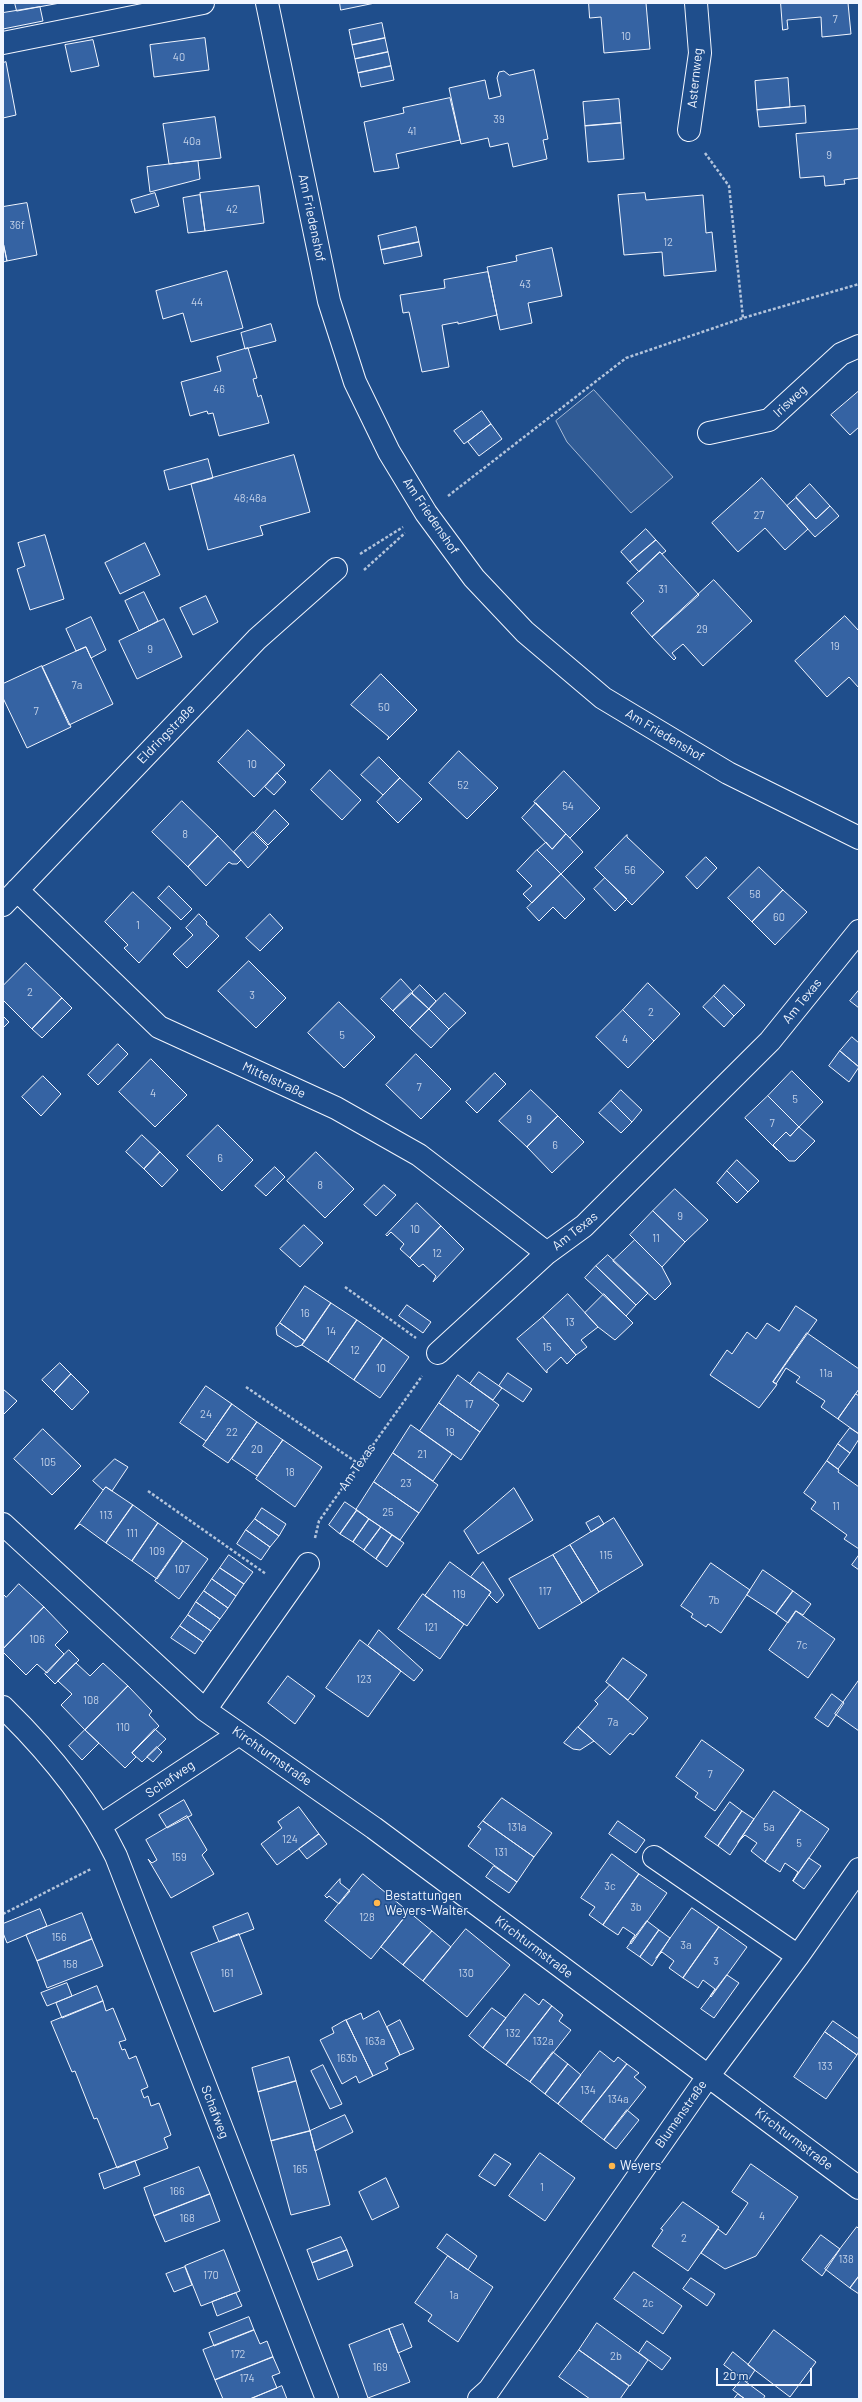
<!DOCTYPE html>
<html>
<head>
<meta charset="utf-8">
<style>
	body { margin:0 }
	#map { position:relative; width:862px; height:2402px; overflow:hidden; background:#1f4e8c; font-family:Barlow,sans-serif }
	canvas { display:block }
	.frame { position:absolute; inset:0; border:4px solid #f2f6ff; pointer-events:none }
	.scale { position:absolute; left:716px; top:2368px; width:96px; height:18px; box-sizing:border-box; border:2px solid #f2f6ff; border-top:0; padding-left:5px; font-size:12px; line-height:14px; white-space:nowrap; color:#f2f6ff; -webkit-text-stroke:3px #1f4e8c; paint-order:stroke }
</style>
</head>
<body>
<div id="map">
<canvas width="862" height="2402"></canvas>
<div class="frame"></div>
<div class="scale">20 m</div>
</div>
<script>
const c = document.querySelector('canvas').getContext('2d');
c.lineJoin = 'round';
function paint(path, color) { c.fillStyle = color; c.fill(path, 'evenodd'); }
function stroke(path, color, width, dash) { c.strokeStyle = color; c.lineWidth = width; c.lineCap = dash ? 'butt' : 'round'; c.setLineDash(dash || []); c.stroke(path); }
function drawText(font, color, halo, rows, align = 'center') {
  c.font = font + ' Barlow,sans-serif'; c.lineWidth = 3; c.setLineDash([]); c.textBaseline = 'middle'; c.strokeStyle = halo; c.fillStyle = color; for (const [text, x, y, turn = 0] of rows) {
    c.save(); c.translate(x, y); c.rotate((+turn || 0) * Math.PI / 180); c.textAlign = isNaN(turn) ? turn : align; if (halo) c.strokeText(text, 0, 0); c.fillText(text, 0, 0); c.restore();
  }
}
const built = new Path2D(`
	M594 390 673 477 631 513 567 442 556 421Z`);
paint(built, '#305b95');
stroke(built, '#a8bbd7', 1);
const building = new Path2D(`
	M15 3H60L17 11Z
	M340 3H375L341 10Z
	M589 3H646L650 49 604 53 601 17 590 18Z
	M781 3H848L851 34 822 37 821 17 787 20 788 29 783 30Z
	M40 7 43 21 3 29V13Z
	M382 23 385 38 352 45 349 30Z
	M205 38 209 70 154 77 150 45Z
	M385 38 388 52 355 59 352 45Z
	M93 40 99 66 71 72 65 45Z
	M388 52 391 66 358 73 355 59Z
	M6 62 16 115 3 118V63Z
	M391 66 394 80 361 87 358 73Z
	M534 70 548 139 543 140 547 159 513 167 508 143 490 147 488 138 461 144 449 88 485 80 489 99 501 96 497 78 499 72 504 71 509 75Z
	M788 78 790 107 757 110 755 81Z
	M450 98 460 140 396 154 399 168 374 172 364 122 404 113 403 108Z
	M619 99 621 123 585 126 583 102Z
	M805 106 806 123 759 127 757 110Z
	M215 117 221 158 169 164 163 124Z
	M621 123 624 159 588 162 585 126Z
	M859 129V178L844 180 845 184 825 186 824 176 800 178 796 134Z
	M198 161 200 179 150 192 147 167Z
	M259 186 264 223 205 231 200 193Z
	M155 193 159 206 135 213 131 200Z
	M645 193 646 200 703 195 706 233 712 232 716 271 664 276 662 252 624 255 618 195Z
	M200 195 205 231 188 233 183 198Z
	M27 203 37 255 7 261 3 242V207Z
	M416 227 419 242 381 250 378 236Z
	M3 242 7 261 3 262Z
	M419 242 422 256 384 264 381 250Z
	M552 248 562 296 528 303 532 323 500 330 487 267 517 261 516 256Z
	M227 271 243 328 191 342 183 313 163 319 156 291Z
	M488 272 497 315 458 324V322L442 325 449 367 422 372 409 312 403 313 400 295 445 288 444 280Z
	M271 324 276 341 245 349 241 333Z
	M248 348 257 378 253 379 258 397 261 395 269 423 219 436 213 413 208 414 207 411 190 416 181 382 221 371 217 357Z
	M859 391V427L850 435 831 415Z
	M482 411 491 424 464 444 454 431Z
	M491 424 502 439 479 456 468 442Z
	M294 455 310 512 260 526 263 535 208 550 191 484Z
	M208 459 213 478 169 490 164 471Z
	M762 478 808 529 785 550 765 528 738 552 712 523Z
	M810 484 830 506 816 519 796 497Z
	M796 498 816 519 830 506 839 516 815 537 787 506Z
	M646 529 656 540 630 562 621 552Z
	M45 535 64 599 30 610 17 569 25 566 18 543Z
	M656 540 666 551 662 554 660 552 639 572 630 562Z
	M145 543 160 575 120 594 105 563Z
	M660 552 699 595 652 637 631 613 644 601 627 583Z
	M714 580 752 621 703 666 683 644 672 653 676 658 674 660 652 637Z
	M144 592 158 621 139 631 125 601Z
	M206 596 218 622 193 635 180 608Z
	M845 616 859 631V688L849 677 827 697 795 661Z
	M91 617 106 650 91 658 86 647 76 651 66 629Z
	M164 619 182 657 137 679 119 641Z
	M86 647 113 704 69 725 42 667Z
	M42 666 71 727 27 748 3 698V684Z
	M381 674 417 710 387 740 389 737 351 705Z
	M248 730 285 765 254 797 218 762Z
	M459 751 498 788 467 819 429 783Z
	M379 757 400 778 383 795 361 775Z
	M330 770 361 800 342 820 311 790Z
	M564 771 600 808 570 838 534 802Z
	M277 773 286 782 274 795 265 787Z
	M400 778 422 799 398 823 377 802Z
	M182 801 218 836 188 867 152 832Z
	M536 803 566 834 552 849 522 818Z
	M275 810 289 824 268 845 255 832Z
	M253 832 268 847 248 868 234 852Z
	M566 834 583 852 561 874 537 850 546 842 552 849Z
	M627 835V837L664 872 632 905 595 868Z
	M218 836 241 860 237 864H232L229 862 206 886 188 867Z
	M537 850 561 874 532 903 523 894 532 886 517 871Z
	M706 857 717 868 697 889 686 877Z
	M759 867 783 890 752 922 728 898Z
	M561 874 585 899 565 919 553 907 539 921 527 908Z
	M605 878 627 899 615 911 594 889Z
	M169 886 192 909 181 920 158 898Z
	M783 890 807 912 775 945 752 922Z
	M133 892 171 928 139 963 124 948 128 945 105 922Z
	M199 914 207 922 206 924 219 936 187 968 173 954 193 935 186 928Z
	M270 914 283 928 260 951 246 938Z
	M249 961 286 998 256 1028 218 991Z
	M26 963 62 998 32 1029 3 1000V986Z
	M401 979 413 992 393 1011 381 999Z
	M648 983 680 1014 654 1041 623 1010Z
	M420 985 436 1001 429 1009 412 993Z
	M724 985 745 1005 734 1016 714 996Z
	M859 990V1008L850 1001Z
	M411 993 429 1009 410 1028 393 1011Z
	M445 993 466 1013 449 1029 429 1009Z
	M714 996 734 1016 724 1027 703 1007Z
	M62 998 72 1008 42 1038 32 1029Z
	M339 1002 375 1037 344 1068 308 1033Z
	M429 1009 449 1029 431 1048 410 1028Z
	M623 1010 654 1041 628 1068 596 1037Z
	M3 1016 9 1022 3 1028Z
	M852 1037 859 1043V1067L840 1051Z
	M118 1044 128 1054 98 1085 88 1075Z
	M840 1051 859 1067 849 1082 829 1066Z
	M416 1054 451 1089 421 1119 386 1085Z
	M151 1059 187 1095 155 1127 119 1092Z
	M792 1071 823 1102 799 1127 768 1096Z
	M495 1073 506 1084 477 1113 466 1102Z
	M43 1076 61 1094 41 1116 22 1097Z
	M531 1090 558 1116 527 1147 499 1121Z
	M621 1090 642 1110 632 1122 611 1101Z
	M768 1096 799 1127 790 1136 786 1132 773 1145 777 1150 745 1118Z
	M611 1101 632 1122 621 1133 599 1113Z
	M558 1116 584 1142 552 1173 527 1147Z
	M218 1125 253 1160 222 1191 187 1156Z
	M799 1127 815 1141 795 1161H789L773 1145 786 1132 790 1136Z
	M142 1135 160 1152 144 1169 126 1152Z
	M160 1152 178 1170 162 1187 144 1169Z
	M316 1152 354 1189 325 1218 287 1181Z
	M737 1160 759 1181 748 1192 727 1171Z
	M275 1167 285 1177 266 1196 255 1186Z
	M727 1171 748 1192 737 1203 717 1183Z
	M384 1185 396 1195 376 1216 364 1205Z
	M675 1189 708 1220 685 1242 653 1211Z
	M417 1203 441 1226 410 1258 400 1249 404 1244 391 1232 387 1236 386 1235Z
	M653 1211 685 1242 662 1267 630 1235Z
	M304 1225 323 1243 300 1267 280 1249Z
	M441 1226 464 1249 433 1282 436 1276 423 1264 419 1267 410 1258Z
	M635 1240 662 1267 671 1284 655 1300 613 1261Z
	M608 1255 648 1293 636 1305 596 1266Z
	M596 1266 636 1305 626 1316 585 1278Z
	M305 1286 331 1303 305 1341 280 1323Z
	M568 1294 598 1327 581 1340 587 1347 576 1355 543 1317Z
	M604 1294 633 1323 615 1340 598 1327 585 1313Z
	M331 1303 357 1320 328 1362 302 1345Z
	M407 1305 431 1322 423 1333 399 1316Z
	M796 1306 817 1320 773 1382 777 1384 776 1386 759 1408 710 1375 727 1350 732 1354 747 1332 756 1339 767 1323 779 1331Z
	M543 1317 576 1355 567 1364 561 1357 547 1370V1373L517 1339Z
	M357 1320 383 1338 354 1380 328 1362Z
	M280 1323 305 1341 302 1345 296 1347 277 1335 276 1328Z
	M807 1333 859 1369V1389L838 1419 821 1407 825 1401 796 1382 800 1377 786 1368 776 1384 773 1382Z
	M383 1338 409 1357 380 1398 354 1380Z
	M60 1363 71 1374 54 1392 42 1380Z
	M479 1372 502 1388 493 1400 470 1384Z
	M508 1373 532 1389 523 1402 499 1386Z
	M71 1374 89 1392 72 1410 54 1392Z
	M458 1375 499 1405 480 1432 439 1403Z
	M206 1386 232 1404 206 1441 180 1423Z
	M3 1389 17 1401 3 1415Z
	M856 1394 859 1396V1434L838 1419Z
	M439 1403 480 1432 461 1460 420 1431Z
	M232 1404 257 1422 228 1463 203 1446Z
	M257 1422 283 1440 257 1476 232 1459Z
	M411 1425 452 1454 433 1481 393 1453Z
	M850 1428 859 1434V1439L850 1453 838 1444Z
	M43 1429 81 1466 52 1495 14 1459Z
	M283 1440 322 1467 295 1507 256 1479Z
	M838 1444 850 1453 838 1469 827 1461Z
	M393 1453 438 1485 419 1513 374 1482Z
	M115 1459 128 1467 112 1491 106 1487 103 1490 93 1481Z
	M827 1461 839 1470 838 1472 859 1487V1549L844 1539 847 1535 811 1509 816 1502 804 1493Z
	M374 1482 419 1513 400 1540 356 1510Z
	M106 1487 133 1505 106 1543 80 1524 75 1529Z
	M514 1488 533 1520 478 1554 464 1531Z
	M345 1502 357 1510 340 1534 329 1525Z
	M133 1505 158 1523 132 1561 106 1543Z
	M262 1508 286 1524 279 1536 255 1519Z
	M357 1510 369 1519 353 1542 340 1534Z
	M599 1516 604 1524 591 1532 586 1523Z
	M614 1518 643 1565 599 1592 570 1545Z
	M255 1519 279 1536 270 1547 246 1530Z
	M369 1519 381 1527 364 1550 353 1542Z
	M158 1523 183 1541 157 1579 132 1561Z
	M381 1527 392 1535 376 1559 364 1550Z
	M246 1530 270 1547 261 1560 237 1544Z
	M392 1535 404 1543 387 1567 376 1559Z
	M183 1541 208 1559 179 1599 155 1581Z
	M570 1545 599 1592 582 1603 553 1555Z
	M229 1555 253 1572 244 1584 220 1568Z
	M553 1555 582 1603 539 1629 509 1579Z
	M859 1555V1570L852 1565Z
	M450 1562 491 1592 467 1626 425 1596Z
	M483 1562 504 1595 497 1603 489 1595 491 1592 471 1577Z
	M711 1563 750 1590 721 1633 708 1624 706 1627 691 1617 693 1614 681 1606Z
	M220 1568 244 1584 236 1596 212 1579Z
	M763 1570 793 1591 776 1614 747 1595Z
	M212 1579 236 1596 228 1608 204 1591Z
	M19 1584 44 1607 3 1649V1594L6 1597Z
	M204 1591 228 1608 220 1619 196 1602Z
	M793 1591 811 1604 803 1615 796 1611 788 1623 776 1614Z
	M423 1594 464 1624 440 1659 398 1629Z
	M196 1602 220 1619 211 1631 188 1615Z
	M44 1607 68 1632 55 1645 64 1654 47 1673 37 1664 26 1675 3 1652V1649Z
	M796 1611 835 1639 808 1678 769 1650Z
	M188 1615 211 1631 203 1642 180 1626Z
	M180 1626 203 1642 195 1654 171 1638Z
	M379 1630 423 1670 414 1681 368 1646Z
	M360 1640 401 1671 368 1717 326 1688Z
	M69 1650 79 1660 55 1684 45 1674Z
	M623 1658 647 1675 628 1700 606 1682Z
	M76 1663 90 1676 103 1663 128 1686 85 1730 61 1705 72 1694 58 1681Z
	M288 1676 315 1696 295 1724 268 1703Z
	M859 1680V1731L835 1714Z
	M610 1685 648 1718 633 1735 630 1733 610 1755 578 1727 598 1704 595 1701Z
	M128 1686 152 1711 149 1715 159 1726 132 1753 136 1757 125 1768 85 1730Z
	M832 1694 844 1703 828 1727 815 1718Z
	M578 1727 594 1741 580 1750 573 1749 564 1743Z
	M155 1729 166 1739 142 1762 132 1753Z
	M85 1730 99 1743 82 1760 69 1746Z
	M702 1740 744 1770 715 1811 695 1797 698 1793 676 1777Z
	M157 1747 162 1752 153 1762 147 1757Z
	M774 1791 801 1810 765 1862 751 1851 757 1843 745 1835 738 1842Z
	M502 1798 552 1833 534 1857 483 1821Z
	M184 1800 192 1815 167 1828 159 1815Z
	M730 1802 742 1811 718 1846 705 1837Z
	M299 1807 319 1834 277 1865 261 1844 282 1828 278 1822Z
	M801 1810 829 1829 793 1881 798 1872 785 1863 780 1872 765 1862Z
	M742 1811 754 1819 730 1855 718 1846Z
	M187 1816 207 1850 202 1855 214 1874 171 1898 148 1859 152 1863 157 1860 146 1840Z
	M483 1821 534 1857 517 1882 468 1846 481 1829 478 1827Z
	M618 1821 645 1840 636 1853 609 1834Z
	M319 1834 327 1844 307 1859 299 1849Z
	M612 1854 639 1874 603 1925 589 1915 595 1907 581 1898Z
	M809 1858 821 1866 804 1889 793 1881Z
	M494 1866 517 1882 509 1893 486 1877Z
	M363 1874 409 1912 371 1959 325 1921Z
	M639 1874 667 1893 631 1944 630 1942 635 1935 623 1927 618 1935 603 1925Z
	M340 1879V1883L350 1891 339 1904 329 1896 327 1898 325 1896Z
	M692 1908 719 1927 683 1978 669 1968 674 1961 662 1952 656 1958Z
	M40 1909 47 1926 7 1943 3 1933V1924Z
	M409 1912 432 1931 403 1965 381 1947Z
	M82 1913 92 1939 37 1961 26 1935Z
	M248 1913 254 1929 219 1942 213 1927Z
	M647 1921 659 1930 640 1957 627 1948Z
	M719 1927 747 1947 711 1997 710 1996 715 1989 703 1980 698 1988 683 1978Z
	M466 1929 510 1965 467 2017 423 1981Z
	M659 1930 670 1938 652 1966 640 1957Z
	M432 1931 451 1947 423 1981 403 1965Z
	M239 1934 262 1994 214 2012 191 1953Z
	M92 1939 103 1966 47 1988 37 1961Z
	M727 1975 739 1983 714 2018 701 2009Z
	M67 1983 72 1996 47 2006 41 1993Z
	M97 1986 103 2001 62 2018 56 2003Z
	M525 1994 539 2005 543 1999 552 2006 506 2065 483 2048Z
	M103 2001 106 2011 113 2008 126 2040 119 2042 122 2050 125 2049 129 2059 136 2056 148 2087 141 2090 144 2098 148 2096 151 2106 159 2103 171 2135 164 2138 168 2148 117 2168 97 2118 94 2119 75 2071 72 2072 51 2022Z
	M552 2006 563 2015 559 2021 571 2030 530 2082 506 2065Z
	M492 2008 506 2018 483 2048 469 2036Z
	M379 2011 400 2055 385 2063 388 2069 373 2076 346 2020 361 2013 363 2019Z
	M346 2020 373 2076 359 2083 356 2076 342 2084 320 2040 334 2033 332 2028Z
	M400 2020 414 2049 400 2055 387 2027Z
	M833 2021 859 2039V2051L857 2055 825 2032Z
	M825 2032 857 2055 826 2099 794 2077Z
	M600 2051 614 2062 618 2057 627 2064 581 2122 558 2104Z
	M553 2052 568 2064 545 2094 530 2082Z
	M289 2057 296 2081 258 2092 252 2068Z
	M568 2064 581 2075 558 2104 545 2094Z
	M627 2064 639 2073 634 2077 646 2087 604 2140 581 2122Z
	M323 2065 342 2104 330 2109 311 2071Z
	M296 2081 310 2131 271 2141 258 2092Z
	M627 2110 639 2120 616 2149 604 2140Z
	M345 2115 353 2132 315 2151 310 2131Z
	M310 2131 330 2205 291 2215 271 2141Z
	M540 2153 575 2178 545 2221 509 2196Z
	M495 2154 511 2164 495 2186 479 2176Z
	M135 2161 140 2175 104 2189 99 2174Z
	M751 2164 798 2197 756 2256 725 2269 701 2253 718 2229 726 2235 748 2203 732 2192Z
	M199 2167 210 2194 154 2216 144 2188Z
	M386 2178 399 2207 372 2220 359 2192Z
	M210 2194 220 2221 165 2242 154 2216Z
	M683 2202 719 2227 688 2271 652 2246 663 2230 661 2229Z
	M857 2227 859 2229V2276L850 2288 825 2269Z
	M447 2234 477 2256 468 2270 437 2248Z
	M821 2235 840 2249 822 2276 802 2260Z
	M341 2237 347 2250 312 2263 307 2250Z
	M224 2250 240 2291 201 2306 185 2266Z
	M347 2250 353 2266 318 2280 312 2263Z
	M448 2256 493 2287 458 2342 428 2321 432 2315 415 2303Z
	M185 2267 192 2285 174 2292 166 2274Z
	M634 2272 682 2306 663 2334 614 2299Z
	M859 2276V2294L850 2288Z
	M691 2278 715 2294 707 2306 683 2289Z
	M236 2293 242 2306 217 2316 212 2302Z
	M249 2317 254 2330 214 2346 209 2333Z
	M597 2323 648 2360 630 2386 579 2350Z
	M403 2324 412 2347 398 2353 389 2329Z
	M389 2329 410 2382 368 2398 349 2345Z
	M254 2330 260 2344 267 2341 273 2357 215 2380 203 2350Z
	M774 2330 816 2362 790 2397 748 2365Z
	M647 2341 671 2358 662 2370 639 2353Z
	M579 2350 629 2386 620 2399H590L559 2377Z
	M733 2352 755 2370 747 2382 724 2365Z
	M273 2357 280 2373 272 2376 277 2388 250 2399H223L215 2380Z
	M742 2379 765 2396 763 2399H745L733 2390Z
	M282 2386 287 2399H250Z
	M738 2394 745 2399H734Z`);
paint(building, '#3563a3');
stroke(building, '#f2f6ff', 1);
const minor = new Path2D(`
	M267 3 329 301 355 382 389 452 426 513 474 578 525 632 603 698 728 773 859 838
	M3 43 203 3
	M689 130 700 53 696 3
	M709 433 769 420 841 354 859 346
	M17 890 159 1027 336 1108 419 1155 547 1253
	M3 905 257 639 336 569
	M438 1353 547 1253 584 1226 770 1041 859 931
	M3 1524 205 1710 374 1828 859 2188
	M3 1707C47 1750 89 1800 116 1856L327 2399
	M205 1710 308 1564
	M101 1825 239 1734
	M654 1857 798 1956
	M479 2399 489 2390 709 2075 798 1956 859 1869`);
stroke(minor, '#f2f6ff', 24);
stroke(new Path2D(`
	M705 153 729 186 743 318
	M448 496 626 358 743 318 859 284
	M360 554 403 527
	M364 570 405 533
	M345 1287 416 1338
	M246 1387 359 1464
	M148 1491 266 1574
	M315 1538 319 1521 422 1376
	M3 1914 91 1869`), '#b3c4dc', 2.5, [3, 2]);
stroke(minor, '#1f4e8c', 22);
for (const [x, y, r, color] of [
	[377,1903,4,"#ffb74d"],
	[612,2166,4,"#ffb74d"]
]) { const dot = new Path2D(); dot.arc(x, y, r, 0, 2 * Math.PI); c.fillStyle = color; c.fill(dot); stroke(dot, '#1f4e8c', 1.5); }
drawText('11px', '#c3d1e8', null, [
	["7",835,19],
	["10",626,36],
	["40",179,57],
	["39",499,119],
	["41",412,131],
	["40a",192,141],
	["9",829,155],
	["42",232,209],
	["36f",17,225],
	["12",668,242],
	["43",525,284],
	["44",197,302],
	["46",219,389],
	["48;48a",250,498],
	["27",759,515],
	["31",663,589],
	["29",702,629],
	["19",835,646],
	["9",150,649],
	["7a",77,685],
	["50",384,707],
	["7",36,711],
	["10",252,764],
	["52",463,785],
	["54",568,806],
	["8",185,834],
	["56",630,870],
	["58",755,894],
	["60",779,917],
	["1",138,925],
	["2",30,992],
	["3",252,995],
	["2",651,1012],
	["5",342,1035],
	["4",625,1039],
	["7",419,1087],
	["4",153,1093],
	["5",795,1099],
	["9",529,1119],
	["7",772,1123],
	["6",555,1145],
	["6",220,1158],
	["8",320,1185],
	["9",680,1216],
	["10",415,1229],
	["11",656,1238],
	["12",437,1253],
	["16",305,1313],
	["13",570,1322],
	["14",331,1331],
	["15",547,1347],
	["12",355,1350],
	["10",381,1368],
	["11a",826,1373],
	["17",469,1404],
	["24",206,1414],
	["22",232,1432],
	["19",450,1432],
	["20",257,1449],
	["21",422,1454],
	["105",48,1462],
	["18",290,1472],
	["23",406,1483],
	["11",836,1506],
	["25",388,1512],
	["113",106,1515],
	["111",132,1533],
	["109",157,1551],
	["115",606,1555],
	["107",182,1569],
	["117",545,1591],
	["119",459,1594],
	["7b",714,1600],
	["121",431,1627],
	["106",37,1639],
	["7c",802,1645],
	["123",364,1679],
	["108",91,1700],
	["7a",613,1722],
	["110",123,1727],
	["7",710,1774],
	["131a",517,1827],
	["5a",769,1827],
	["124",290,1839],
	["5",799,1843],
	["131",501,1852],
	["159",179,1857],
	["3c",610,1886],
	["3b",636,1907],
	["128",367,1917],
	["156",59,1937],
	["3a",686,1945],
	["3",716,1961],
	["158",70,1964],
	["161",227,1973],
	["130",466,1973],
	["132",513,2033],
	["163a",375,2041],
	["132a",543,2041],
	["163b",347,2058],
	["133",825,2066],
	["134",588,2090],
	["134a",618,2099],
	["165",300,2169],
	["1",542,2187],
	["166",177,2191],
	["4",762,2216],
	["168",187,2218],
	["2",684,2238],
	["138",846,2259],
	["170",211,2275],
	["1a",454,2295],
	["2c",648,2303],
	["172",238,2354],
	["2b",616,2356],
	["169",380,2367],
	["174",247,2378]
]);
drawText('13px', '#f2f6ff', '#1f4e8c', [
	["Asternweg",695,78,-84],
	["Am Friedenshof",312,218,78],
	["Irisweg",790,401,-43],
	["Am Friedenshof",431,516,56],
	["Eldringstraße",166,734,-46],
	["Am Friedenshof",665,735,31],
	["Am Texas",802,1001,-51],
	["Mittelstraße",274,1080,25],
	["Am Texas",575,1231,-38],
	["Am Texas",357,1467,-55],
	["Kirchturmstraße",272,1756,35],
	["Schafweg",170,1779,-34],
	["Kirchturmstraße",534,1947,37],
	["Schafweg",215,2112,69],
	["Blumenstraße",681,2114,-55],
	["Kirchturmstraße",794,2139,37]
]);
drawText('13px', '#f2f6ff', '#1f4e8c', [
	["Bestattungen",385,1896],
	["Weyers-Walter",385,1911],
	["Weyers",620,2166]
], 'left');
</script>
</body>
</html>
